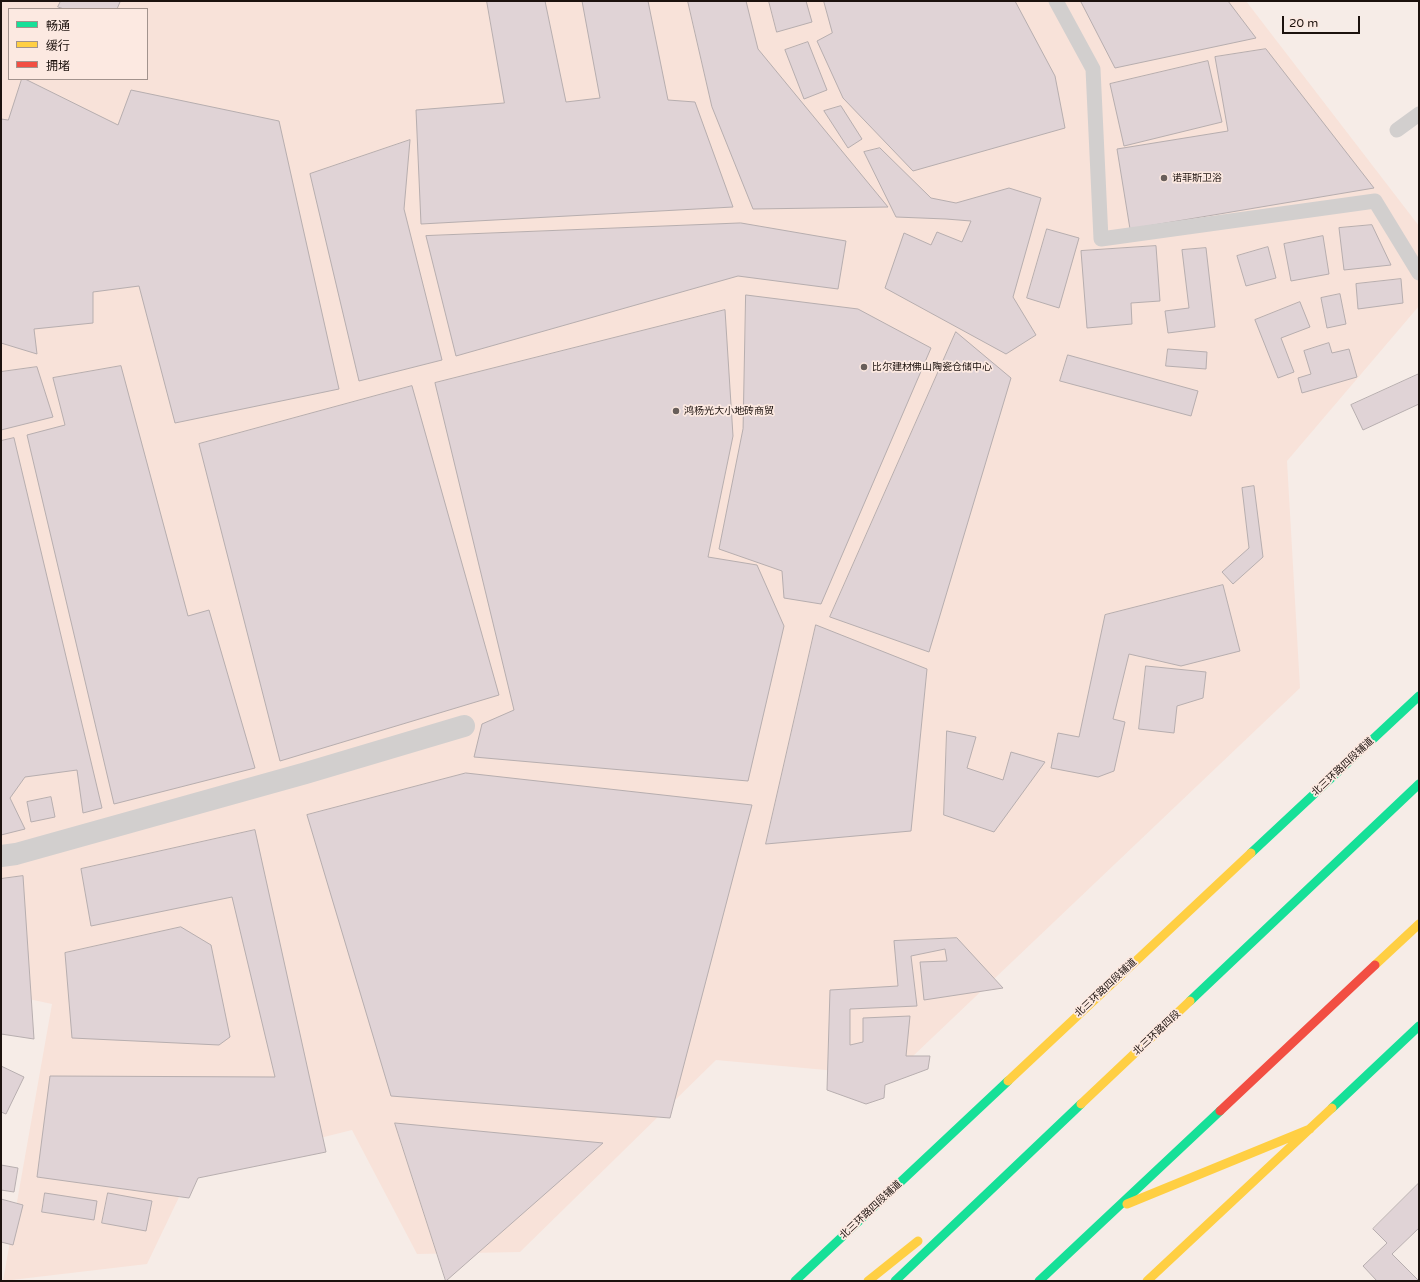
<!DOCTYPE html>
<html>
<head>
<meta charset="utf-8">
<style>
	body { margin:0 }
	#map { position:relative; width:1420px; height:1282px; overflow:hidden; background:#f6ece7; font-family:"Varela Round","Noto Sans SC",sans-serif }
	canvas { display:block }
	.frame { position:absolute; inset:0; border:2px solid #1c120e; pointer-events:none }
	.legend { position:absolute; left:8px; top:8px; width:140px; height:72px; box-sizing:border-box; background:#fce9e1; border:1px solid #a2938d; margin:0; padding:5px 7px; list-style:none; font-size:12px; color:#1c120e }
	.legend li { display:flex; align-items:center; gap:8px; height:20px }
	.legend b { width:20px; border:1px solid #a2938d }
	.scale { position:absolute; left:1282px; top:16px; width:78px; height:18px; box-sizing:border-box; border:2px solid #1c120e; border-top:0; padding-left:5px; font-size:12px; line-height:14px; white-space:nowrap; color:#1c120e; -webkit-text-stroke:3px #fce9e1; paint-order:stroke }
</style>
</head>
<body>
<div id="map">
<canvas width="1420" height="1282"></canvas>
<div class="frame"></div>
<ul class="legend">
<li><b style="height:5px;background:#16e098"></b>畅通</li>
<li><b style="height:5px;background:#ffcf43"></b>缓行</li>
<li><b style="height:5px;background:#f24e42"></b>拥堵</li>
</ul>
<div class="scale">20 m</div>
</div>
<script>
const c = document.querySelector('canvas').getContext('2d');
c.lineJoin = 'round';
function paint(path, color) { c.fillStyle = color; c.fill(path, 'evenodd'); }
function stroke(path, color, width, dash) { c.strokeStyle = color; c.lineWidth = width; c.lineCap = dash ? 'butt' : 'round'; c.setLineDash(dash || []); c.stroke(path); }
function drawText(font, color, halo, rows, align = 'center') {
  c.font = font + ' "Varela Round","Noto Sans SC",sans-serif'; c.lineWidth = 3.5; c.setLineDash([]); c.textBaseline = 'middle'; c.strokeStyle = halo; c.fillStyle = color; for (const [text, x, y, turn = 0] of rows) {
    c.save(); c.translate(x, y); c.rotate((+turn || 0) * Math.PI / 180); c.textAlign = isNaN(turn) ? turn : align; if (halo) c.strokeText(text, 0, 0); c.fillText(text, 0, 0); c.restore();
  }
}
paint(new Path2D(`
	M1 1H1246L1419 226V306L1287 461 1300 688 892 1076 716 1060 520 1252 417 1254 352 1130 192 1170 147 1264 3 1281 52 1004 1 993ZM9 9H147V79H9Z`), '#f8e2d9');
const building = new Path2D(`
	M61 1H117L120 2 117 9H64L58 7Z
	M487 1H545L566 102 600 98 582 1H648L668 100 695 102 733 207 421 224 416 110 504 103Z
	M688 1H746L758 49 888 207 753 209 712 107Z
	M769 1H806L812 22 777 32Z
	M824 1H1015L1055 76 1065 128 913 171 843 98 817 41 832 33Z
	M1082 1H1228L1256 38 1115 68 1081 2Z
	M808 42 827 90 804 99 785 50Z
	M1266 49 1374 188 1130 229 1117 149 1228 131 1215 57Z
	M1208 61 1222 122 1124 146 1110 84Z
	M22 79H25L118 125 131 90 279 121 339 389 175 423 139 286 93 292V323L34 329 37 354 1 343V119L8 120Z
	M841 106 862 139 848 148 824 111Z
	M410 140 404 209 442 360 359 381 310 174Z
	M880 148 931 198 956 203 1009 188 1041 198 1013 297 1036 335 1006 354 885 288 904 233 931 245 937 232 962 242 971 221 946 219 896 217 864 152Z
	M741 223 846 241 838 289 738 276 456 356 426 236Z
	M1372 225 1391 265 1344 270 1339 228Z
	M1047 229 1079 238 1059 308 1027 298Z
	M1323 236 1329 274 1291 281 1284 244Z
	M1156 246 1160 301 1131 303 1132 324 1087 328 1081 251Z
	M1268 247 1276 278 1246 286 1237 256Z
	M1206 248 1215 327 1168 333 1165 311 1189 308 1182 250Z
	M1401 279 1403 303 1358 309 1356 284Z
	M1340 294 1346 324 1327 328 1321 298Z
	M746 295 858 309 931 348 821 604 784 598 782 571 719 549 743 429Z
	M1300 302 1310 327 1281 338 1294 372 1278 378 1255 320Z
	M725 310 733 436 708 557 757 565 784 626 748 781 474 757 482 724 514 710 435 383Z
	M956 332 1011 378 929 652 830 617Z
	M1329 343 1332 353 1349 349 1357 377 1302 393 1298 378 1311 374 1304 351Z
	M1168 349 1207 352 1206 369 1166 366Z
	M1068 355 1198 391 1191 416 1060 381Z
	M121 366 188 616 209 610 255 768 114 804 27 435 65 425 53 378Z
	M37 367 53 417 1 430V372Z
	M1419 374V404L1363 430 1351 405Z
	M412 386 499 695 280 761 199 444Z
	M14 438 102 808 83 813 77 770 25 777 10 798 25 829 1 835V441Z
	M1254 486 1263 557 1233 584 1222 572 1249 548 1242 488Z
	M1223 585 1240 651 1181 666 1129 654 1113 719 1125 722 1114 771 1098 777 1051 768 1058 733 1079 737 1105 615Z
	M816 625 927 669 911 831 766 844Z
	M1146 666 1206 672 1203 698 1177 706 1174 733 1139 729Z
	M947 731 976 737 967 768 1003 780 1011 752 1045 762 994 832 944 815Z
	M466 773 752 805 670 1118 391 1096 307 815Z
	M51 797 55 817 31 822 27 802Z
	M255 830 326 1152 198 1178 189 1198 37 1177 50 1076 275 1077 232 897 91 926 81 869Z
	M23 876 34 1039 1 1034V879Z
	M181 927 211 945 230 1037 219 1045 72 1038 65 953Z
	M957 938 1003 988 924 1000 920 962 947 961 945 949 911 956 917 1006 850 1009V1045L863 1042V1018L910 1016 906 1056H930L928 1069 885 1085 884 1098 866 1104 827 1090 830 990 898 986 894 941Z
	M1 1066 24 1077 6 1114 1 1112Z
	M395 1123 603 1143 446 1281Z
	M1 1165 18 1168 14 1192 1 1190Z
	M1419 1183V1228L1392 1254 1419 1281H1377L1363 1266 1387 1243 1373 1229Z
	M45 1193 97 1201 94 1220 42 1212Z
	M108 1193 152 1201 146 1231 102 1223Z
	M1 1199 23 1205 13 1245 1 1242Z`);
paint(building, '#e0d3d6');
stroke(building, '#b7aeaf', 1);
stroke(new Path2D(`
	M1056 1 1093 69 1101 239 1375 201 1419 273
	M1397 130 1419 114`), '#d2cfce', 15);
stroke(new Path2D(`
	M1 856 16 854 306 773 464 726`), '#d2cfce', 22);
stroke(new Path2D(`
	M1251 853 1419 696
	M1190 1001 1419 784
	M1332 1108 1419 1026
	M795 1281 1008 1081
	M895 1281 1081 1104
	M1039 1281 1220 1111`), '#16e098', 9);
stroke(new Path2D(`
	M1375 965 1419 924
	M1008 1081 1251 853
	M1081 1104 1190 1001
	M1127 1204 1310 1129
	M868 1281 918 1241
	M1147 1281 1332 1108`), '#ffcf43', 9);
stroke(new Path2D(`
	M1220 1111 1375 965`), '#f24e42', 9);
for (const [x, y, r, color] of [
	[1164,178,4,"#685e5a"],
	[864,367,4,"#685e5a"],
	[676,411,4,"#685e5a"]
]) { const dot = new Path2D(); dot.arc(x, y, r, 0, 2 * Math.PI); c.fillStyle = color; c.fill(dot); stroke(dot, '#fce9e1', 1.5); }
drawText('10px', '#1c120e', '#fce9e1', [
	["诺菲斯卫浴",1172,178],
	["比尔建材佛山陶瓷仓储中心",872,367],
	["鸿杨光大小地砖商贸",684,411]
], 'left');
drawText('10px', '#1c120e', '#fce9e1', [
	["北三环路四段辅道",1343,767,-43],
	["北三环路四段辅道",1106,988,-43],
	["北三环路四段",1157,1033,-43],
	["北三环路四段辅道",871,1210,-43]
]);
</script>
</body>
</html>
